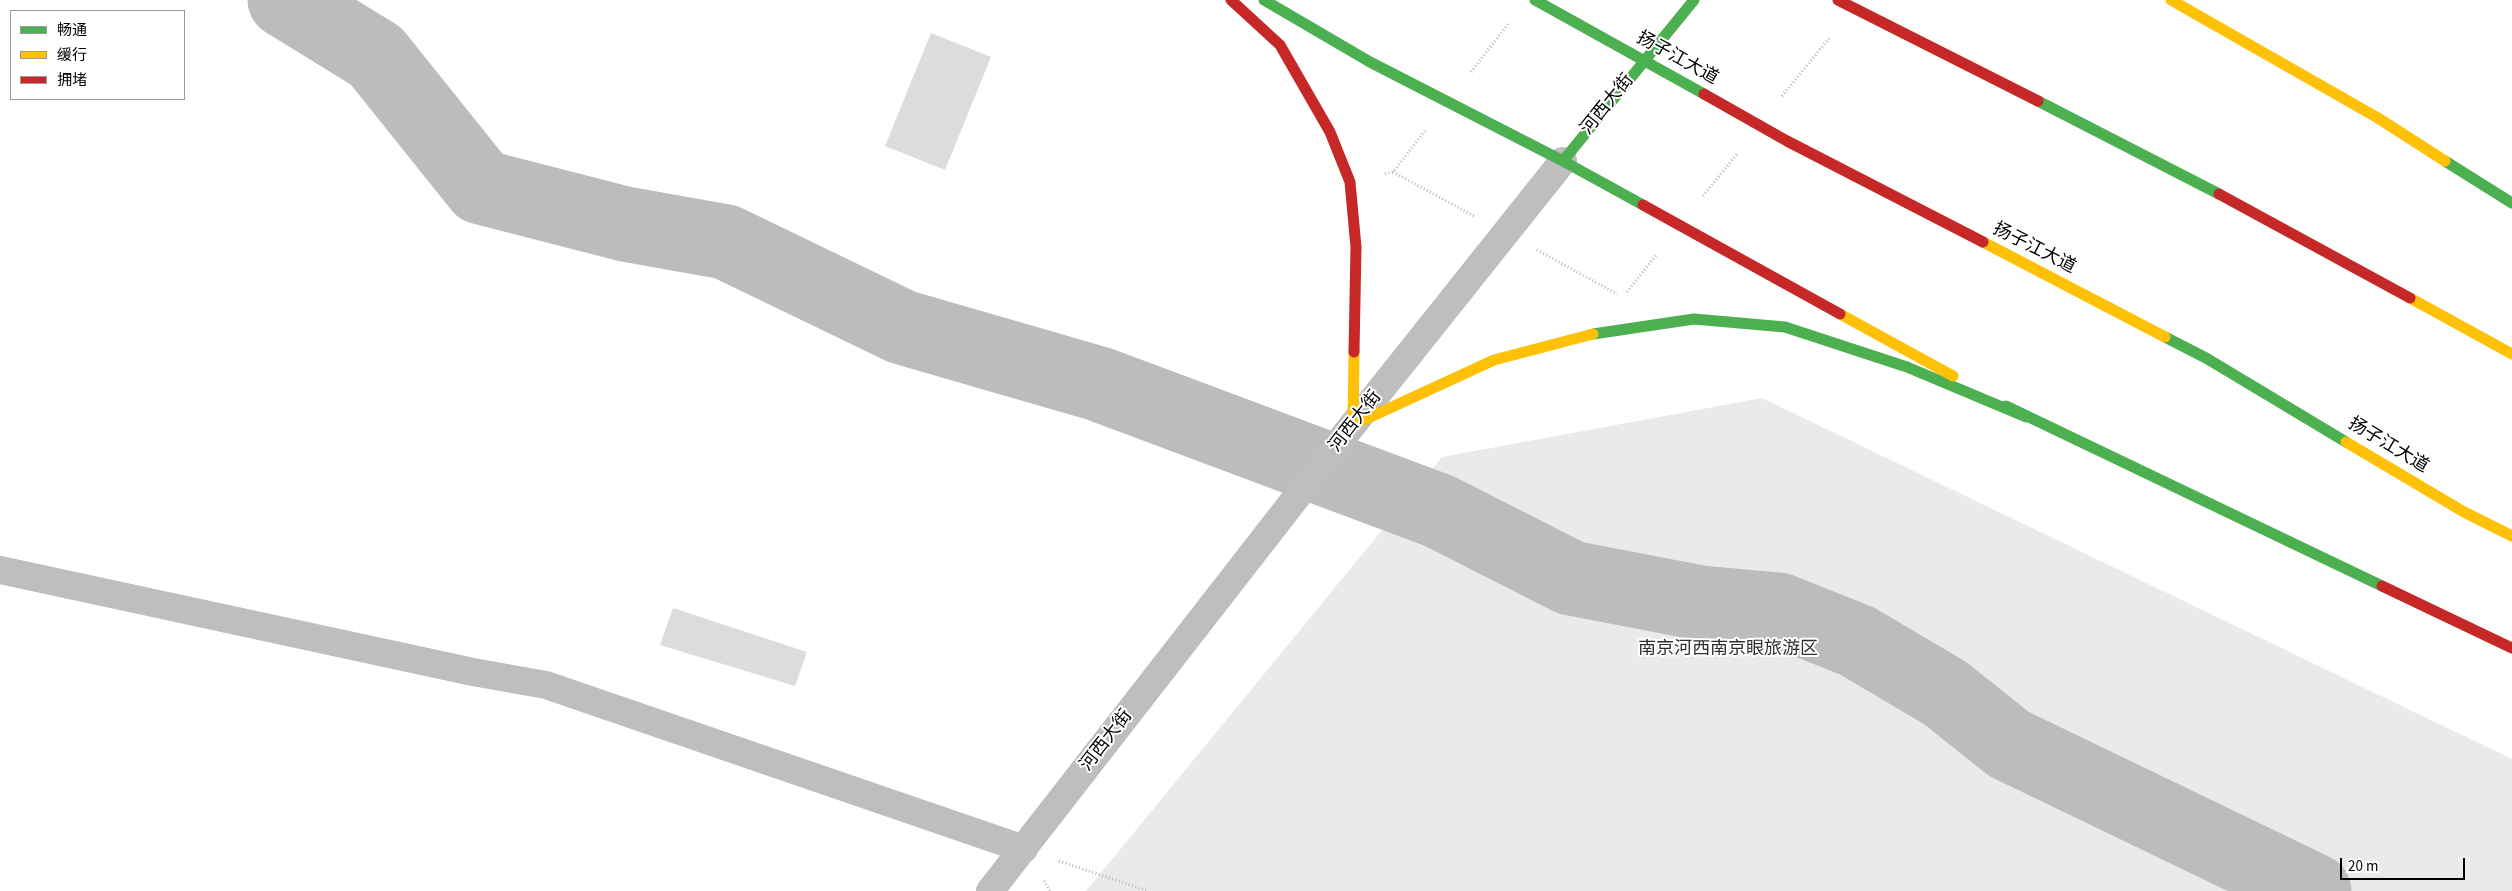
<!DOCTYPE html>
<html>
<head>
<meta charset="utf-8">
<style>
	body { margin:0 }
	#map { position:relative; width:2512px; height:891px; overflow:hidden; background:#fff; font-family:"Source Sans 3","Noto Sans SC",sans-serif }
	canvas { display:block }
	.legend { position:absolute; left:10px; top:10px; width:175px; height:90px; box-sizing:border-box; background:#fff; border:1px solid #999; margin:0; padding:6px 9px; list-style:none; font-size:15px; color:#000 }
	.legend li { display:flex; align-items:center; gap:10px; height:25px }
	.legend b { width:25px; border:1px solid #999 }
	.scale { position:absolute; left:2340px; top:858px; width:125px; height:22px; box-sizing:border-box; border:2px solid #000; border-top:0; padding-left:6px; font-size:15px; line-height:18px; white-space:nowrap; color:#000; -webkit-text-stroke:4px #fff; paint-order:stroke }
</style>
</head>
<body>
<div id="map">
<canvas width="2512" height="891"></canvas>
<ul class="legend">
<li><b style="height:6px;background:#4caf50"></b>畅通</li>
<li><b style="height:6px;background:#ffc107"></b>缓行</li>
<li><b style="height:6px;background:#c62828"></b>拥堵</li>
</ul>
<div class="scale">20 m</div>
</div>
<script>
const c = document.querySelector('canvas').getContext('2d');
c.lineJoin = 'round';
function paint(path, color) { c.fillStyle = color; c.fill(path, 'evenodd'); }
function stroke(path, color, width, dash) { c.strokeStyle = color; c.lineWidth = width; c.lineCap = dash ? 'butt' : 'round'; c.setLineDash(dash || []); c.stroke(path); }
function drawText(font, color, halo, rows, align = 'center') {
  c.font = font + ' "Source Sans 3","Noto Sans SC",sans-serif'; c.lineWidth = 4; c.setLineDash([]); c.textBaseline = 'middle'; c.strokeStyle = halo; c.fillStyle = color; for (const [text, x, y, turn = 0] of rows) {
    c.save(); c.translate(x, y); c.rotate((+turn || 0) * Math.PI / 180); c.textAlign = isNaN(turn) ? turn : align; if (halo) c.strokeText(text, 0, 0); c.fillText(text, 0, 0); c.restore();
  }
}
paint(new Path2D(`
	M1762 398 2512 759V891H1086L1442 457Z`), '#eaeaea');
stroke(new Path2D(`
	M285 0 376 56 481 187 625 224 726 242 902 327 1099 384 1439 511 1571 578 1701 603 1779 610 1857 641 1945 693 2009 744 2314 891`), '#bcbcbc', 75);
paint(new Path2D(`
	M931 33 991 57 945 170 885 146Z
	M673 608 807 652 795 686 660 645Z`), '#dcdcdc');
stroke(new Path2D(`
	M1471 72 1508 24
	M1782 96 1830 37
	M1393 172 1474 216
	M1385 174 1393 172 1425 131
	M1703 196 1737 154
	M1537 250 1617 294
	M1627 292 1657 254
	M1059 861 1148 891
	M1044 881 1050 891`), '#b8b8b8', 3, [1, 2.5]);
stroke(new Path2D(`
	M0 570 473 672 546 685 1024 849
	M990 891 1351 427 1563 161`), '#bebebe', 28);
stroke(new Path2D(`
	M1264 0 1370 62 1563 161 1643 205
	M1535 0 1704 94
	M2038 101 2219 194
	M1563 161 1694 0
	M2445 161 2512 203
	M1593 334 1694 319 1785 327 1907 367 2026 417
	M2165 337 2206 358 2346 442
	M2006 406 2382 586`), '#4caf50', 11);
stroke(new Path2D(`
	M2171 0 2378 118 2445 161
	M1983 242 2165 337
	M2410 298 2512 354
	M1840 314 1953 376
	M1354 352 1353 425 1494 360 1593 334
	M2346 442 2464 512 2512 536`), '#ffc107', 11);
stroke(new Path2D(`
	M1231 0 1280 45 1330 132 1350 182 1356 247 1354 352
	M1838 0 2038 101
	M1704 94 1787 141 1983 242
	M2219 194 2410 298
	M1643 205 1840 314
	M2382 586 2512 648`), '#c62828', 11);
drawText('18px', '#000', '#fff', [
	["扬子江大道",1677,59,29],
	["河西大街",1608,105,-51],
	["扬子江大道",2034,249,27],
	["河西大街",1356,422,-52],
	["扬子江大道",2388,446,31],
	["河西大街",1107,741,-52]
]);
drawText('18px', '#2f2f2f', '#fff', [
	["南京河西南京眼旅游区",1728,650]
]);
</script>
</body>
</html>
